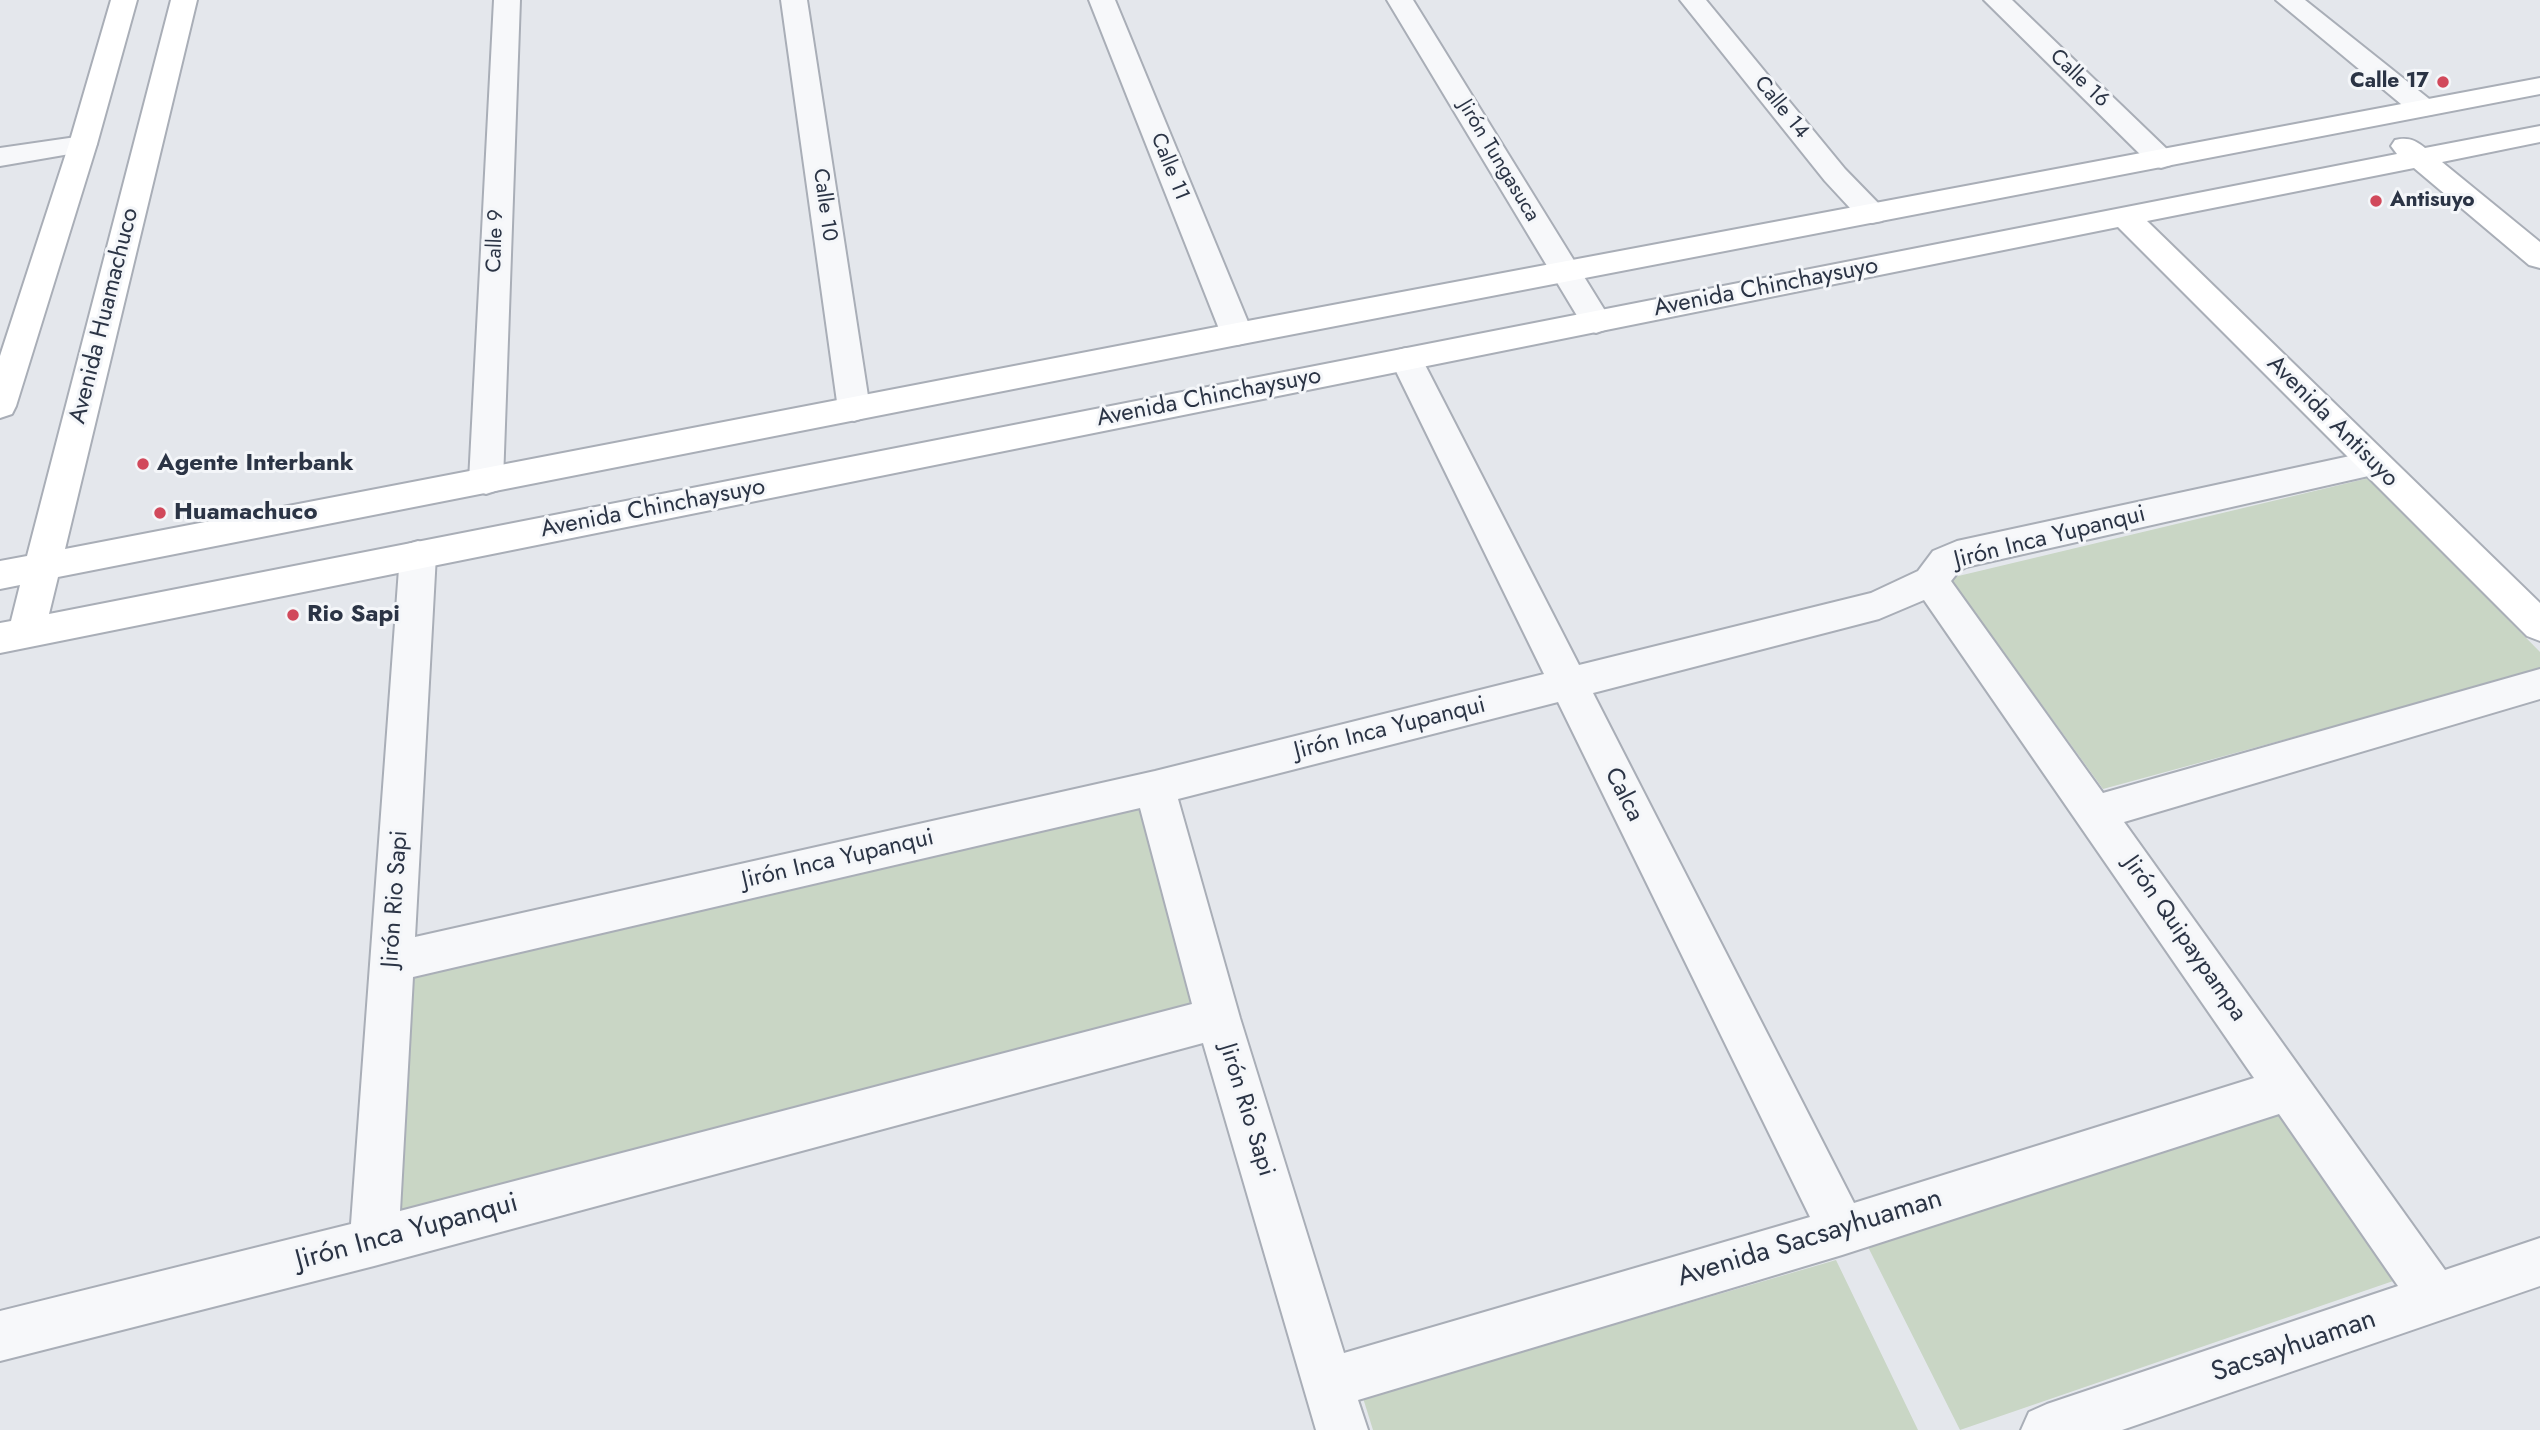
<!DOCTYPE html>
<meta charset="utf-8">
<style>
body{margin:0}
canvas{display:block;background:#e4e7ec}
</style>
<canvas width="2540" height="1430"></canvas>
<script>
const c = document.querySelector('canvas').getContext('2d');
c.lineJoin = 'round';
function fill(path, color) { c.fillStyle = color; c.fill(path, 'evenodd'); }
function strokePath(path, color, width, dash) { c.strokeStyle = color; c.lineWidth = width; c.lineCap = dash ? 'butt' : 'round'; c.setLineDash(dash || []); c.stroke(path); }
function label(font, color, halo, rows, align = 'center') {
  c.font = font + ' Jost,sans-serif'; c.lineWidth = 6; c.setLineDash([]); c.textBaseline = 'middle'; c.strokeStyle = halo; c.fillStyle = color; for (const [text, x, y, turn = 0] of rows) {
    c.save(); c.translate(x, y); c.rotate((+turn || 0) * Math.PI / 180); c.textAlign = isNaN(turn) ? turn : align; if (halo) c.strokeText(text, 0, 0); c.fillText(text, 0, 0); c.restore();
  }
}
fill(new Path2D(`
 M2369 478 2540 652V670L2103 789 1950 578Z
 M1143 803 1200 1007 398 1217 411 970Z
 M2283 1110 2399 1279 1960 1430 1868 1247Z
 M1836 1260 1918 1430H1373L1363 1398Z`), '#c9d6c5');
const street = new Path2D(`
 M494 0H520L503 481 498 490 486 494 474 490 469 481Z
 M781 0H807L870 409 866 417 854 421 842 417 838 409Z
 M1089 0H1115L1253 334 1248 342 1237 345 1226 342 1221 334Z
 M1387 0H1413L1612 322 1607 329 1596 333 1585 329Z
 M1680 0H1706L1845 169 1882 207 1887 214 1882 221 1872 223 1862 221 1825 181Z
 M1984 0H2012L2171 153 2175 159 2171 165 2161 168 2151 165Z
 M2276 0H2305L2433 102 2437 108 2433 114 2423 116 2413 114Z
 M83 136 93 138 97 144 93 150 0 166V148Z
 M1406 348 1417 351 1422 359 1579 665 1871 593 1918 571 1933 551 1957 541 2373 451 2385 454 2390 463 2385 472 2373 475 1966 567 1959 571 1951 581 2103 793 2540 669V699L2124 822 2445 1270 2540 1238V1286L2122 1430H2021L2029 1412 2047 1404 2398 1286 2279 1114 1842 1255 1358 1400 1368 1430H1316L1203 1043 374 1266 0 1361V1311L351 1224 400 555 405 545 418 541 431 545 436 555 415 937 1155 771 1544 674 1390 359 1395 351ZM1924 600 2254 1078 1854 1203 1593 693 1879 619ZM1558 702 1810 1217 1344 1353 1240 1018 1178 799ZM1140 808 1192 1004 400 1211 413 977Z`);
const secondary = new Path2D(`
 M111 0H137L97 144 16 406 12 414 0 418V356L69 144Z
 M171 0H197L65 549 1237 323 2540 78V94L1237 345 58 577 49 614 2397 154 2391 146 2395 140C2408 137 2415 140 2425 148L2540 126V142L2442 162 2540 242V268L2529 265 2414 168 2147 221 2540 603V641L2527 636 2118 227 0 653V623L11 621 20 585 0 589V561L27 556Z`);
strokePath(street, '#a9aeb7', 4);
strokePath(secondary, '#a9aeb7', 4);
fill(street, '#f7f8fa');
fill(secondary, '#fff');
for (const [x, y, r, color] of [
 [2443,82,7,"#d1495b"],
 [2376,201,7,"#d1495b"],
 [143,464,7,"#d1495b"],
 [160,513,7,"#d1495b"],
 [293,615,7,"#d1495b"]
]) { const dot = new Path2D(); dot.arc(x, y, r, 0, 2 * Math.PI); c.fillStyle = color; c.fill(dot); strokePath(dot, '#f4f6f9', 2.5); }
label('21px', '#2b3445', '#f4f6f9', [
 ["Calle 16",2079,79,44],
 ["Calle 14",1781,108,51],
 ["Jirón Tungasuca",1498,161,59],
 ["Calle 11",1169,167,68],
 ["Calle 10",824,205,82],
 ["Calle 9",496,241,-88]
]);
label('bold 21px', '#2b3445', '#f4f6f9', [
 ["Calle 17",2429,82],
 ["Antisuyo",2390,201,"left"]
], 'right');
label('24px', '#2b3445', '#f4f6f9', [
 ["Avenida Chinchaysuyo",1766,288,-11],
 ["Avenida Huamachuco",105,316,-76],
 ["Avenida Chinchaysuyo",1209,398,-11],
 ["Avenida Antisuyo",2332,422,45],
 ["Avenida Chinchaysuyo",653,509,-11],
 ["Jirón Inca Yupanqui",2050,538,-14],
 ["Jirón Inca Yupanqui",1390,729,-14],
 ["Calca",1623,795,63],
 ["Jirón Inca Yupanqui",838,860,-13],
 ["Jirón Rio Sapi",396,899,-86],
 ["Jirón Quipaypampa",2184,939,55],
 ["Jirón Rio Sapi",1246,1110,73]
]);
label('bold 24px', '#2b3445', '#f4f6f9', [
 ["Agente Interbank",157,464],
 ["Huamachuco",174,513],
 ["Rio Sapi",307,615]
], 'left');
label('28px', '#2b3445', '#f4f6f9', [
 ["Jirón Inca Yupanqui",407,1233,-15],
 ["Avenida Sacsayhuaman",1810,1239,-17],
 ["Sacsayhuaman",2294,1347,-19]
]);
</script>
